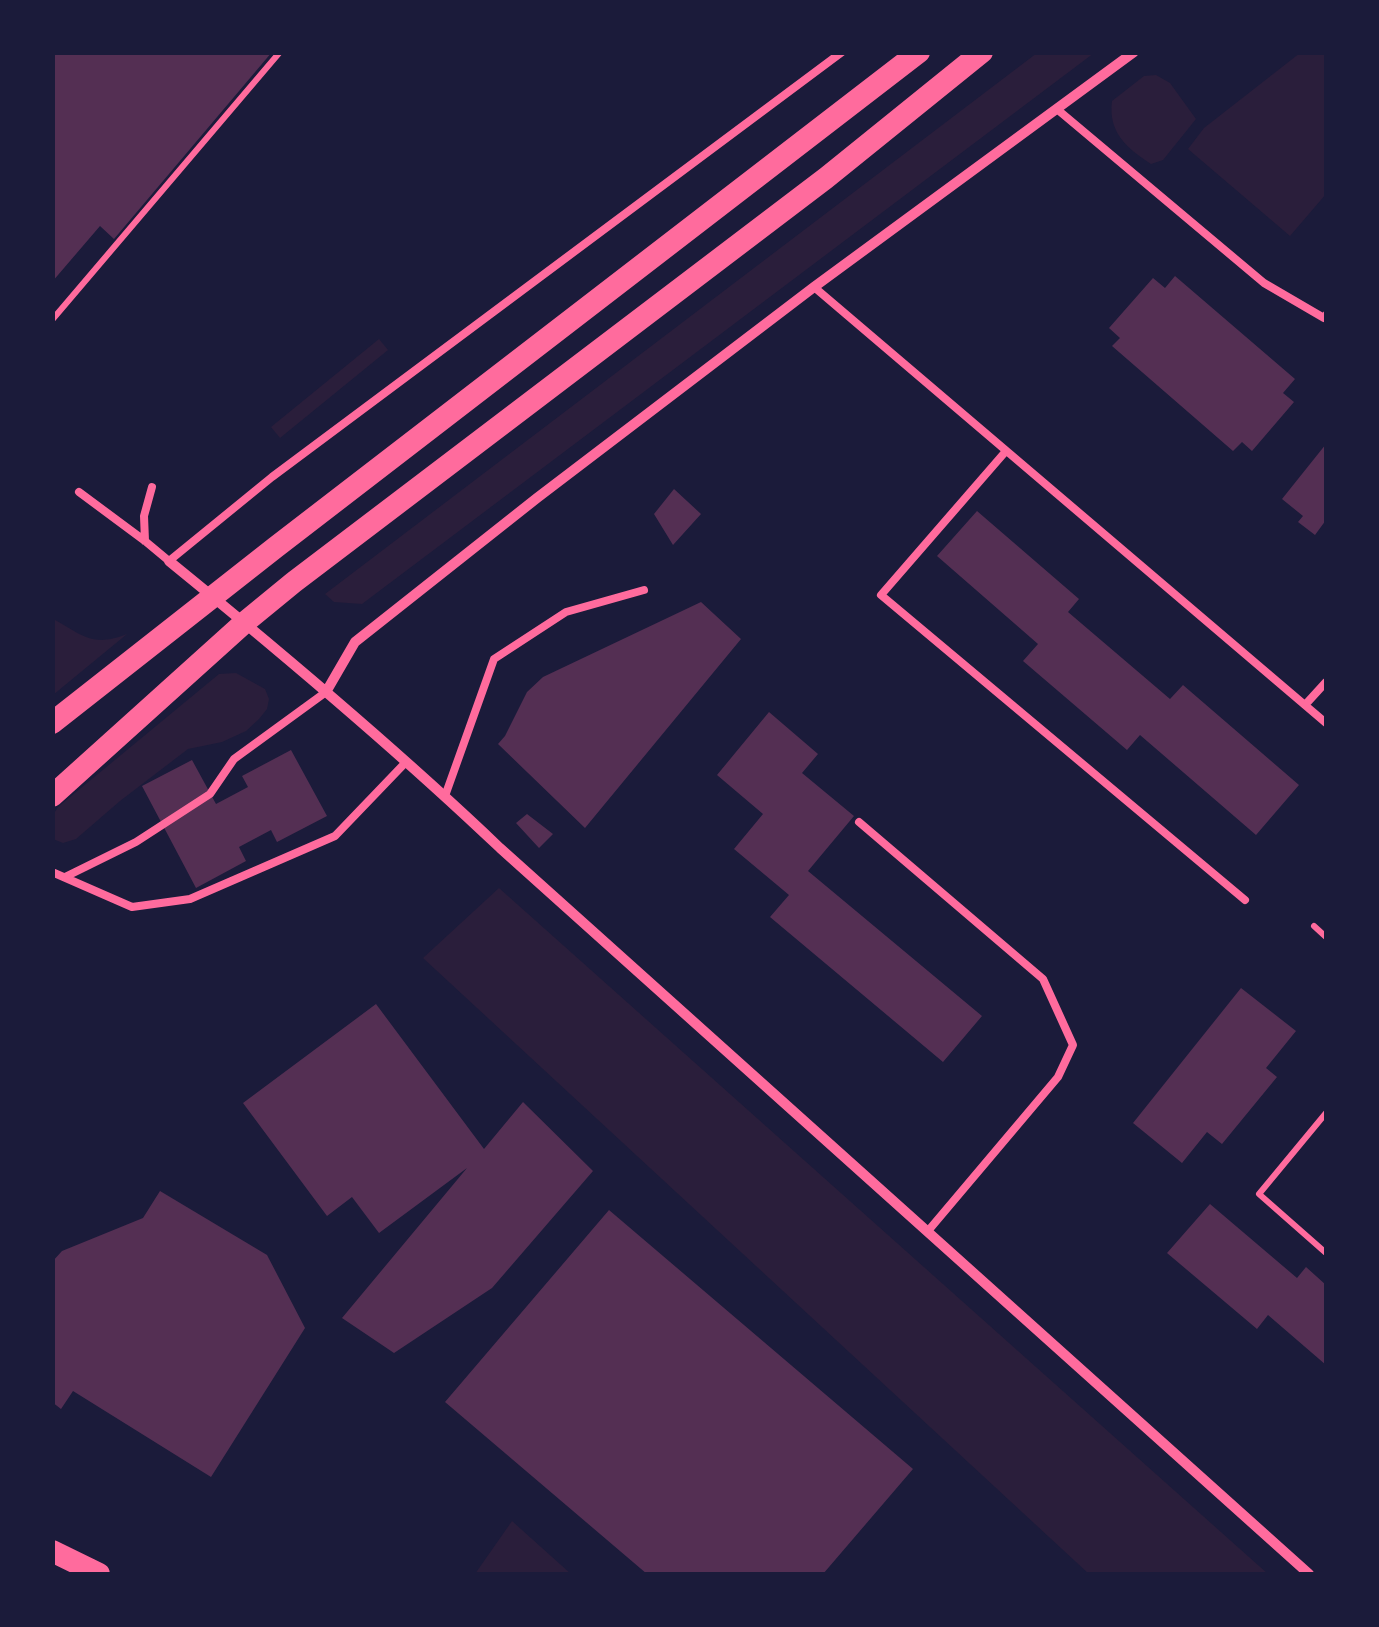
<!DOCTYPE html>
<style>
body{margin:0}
#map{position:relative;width:1379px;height:1627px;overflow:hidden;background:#1b1b3a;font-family:Roboto,sans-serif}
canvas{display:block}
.frame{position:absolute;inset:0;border:55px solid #1b1b3a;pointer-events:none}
</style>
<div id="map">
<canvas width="1379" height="1627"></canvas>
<div class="frame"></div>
</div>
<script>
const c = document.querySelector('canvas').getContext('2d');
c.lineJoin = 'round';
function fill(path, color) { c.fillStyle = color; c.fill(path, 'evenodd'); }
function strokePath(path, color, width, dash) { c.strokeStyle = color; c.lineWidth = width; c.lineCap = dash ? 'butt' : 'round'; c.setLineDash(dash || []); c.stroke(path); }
fill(new Path2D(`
 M1037 53H1094L362 604 334 602 325 594Z
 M1300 53H1326V194L1290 236 1188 149 1204 128Z
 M1156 75 1170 83 1196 119 1163 160 1151 164C1127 148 1108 133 1112 101L1144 76Z
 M379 339 388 350 280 438 271 427Z
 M53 619C83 635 92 648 127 634L53 695Z
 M236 673 265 689 269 699 267 709 259 719 246 731 222 742 188 749 120 801 76 839 63 843 53 839V815L58 807 219 674Z
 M499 888 1268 1574H1089L423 958Z
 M512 1521 571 1574H475Z`), '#2a1e3b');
fill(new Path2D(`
 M52 52H272L114 239 100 226 52 282Z
 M1175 276 1295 379 1283 393 1294 402 1252 451 1242 442 1233 451 1112 346 1120 338 1109 328 1153 278 1165 288Z
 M1326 444V520L1315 535 1298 522 1303 516 1282 499Z
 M674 489 701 514 673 545 654 514Z
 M977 511 1079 599 1068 612 1170 699 1183 685 1299 785 1256 835 1140 735 1127 750 1023 661 1038 644 937 556Z
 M701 602 741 639 585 828 498 744 505 736 527 692 543 677Z
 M769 712 818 754 802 773 854 816 808 871 982 1016 943 1062 770 917 789 895 734 849 763 814 717 775Z
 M291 750 327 816 277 842 271 830 239 847 246 861 196 888 142 786 192 760 216 804 248 787 242 776Z
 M527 814 553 834 539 848 516 823Z
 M1241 988 1296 1031 1266 1068 1277 1077 1222 1144 1207 1132 1182 1163 1133 1123Z
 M376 1004 484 1149 523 1102 593 1171 492 1288 394 1353 342 1318 467 1168 379 1233 352 1197 327 1216 243 1103Z
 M160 1191 267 1255 305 1328 211 1477 73 1391 61 1409 52 1402V1262L62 1251 143 1218Z
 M1210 1204 1297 1278 1306 1267 1326 1285V1365L1268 1315 1257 1329 1167 1253Z
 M609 1210 913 1469 823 1574H647L445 1402Z`), '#542f53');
strokePath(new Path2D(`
 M52 320 280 52
 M1314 926 1326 937
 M1326 1113 1259 1194 1326 1253`), '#ff6b9d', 6);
strokePath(new Path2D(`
 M1058 110 1264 283 1324 318 1326 315
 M814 287 1326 723
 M1006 451 881 595 1245 900
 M79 492 145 541 169 561 272 477 842 52
 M145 541 144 516 152 487
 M1305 705 1326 682
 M445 796 494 659 566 612 644 590
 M859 822 1043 979 1073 1045 1058 1077 928 1231
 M52 872 132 907 190 899 335 836 406 762
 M65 877 136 842 210 794 234 759 326 692`), '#ff6b9d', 8);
strokePath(new Path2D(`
 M169 561C282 653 394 747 500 848L1309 1574
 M326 692 355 642 537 498 814 287 1134 52`), '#ff6b9d', 10);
strokePath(new Path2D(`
 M52 723 276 547 919 52
 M52 796 244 623 294 582 826 178 982 52
 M52 1551 99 1574`), '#ff6b9d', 22);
</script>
